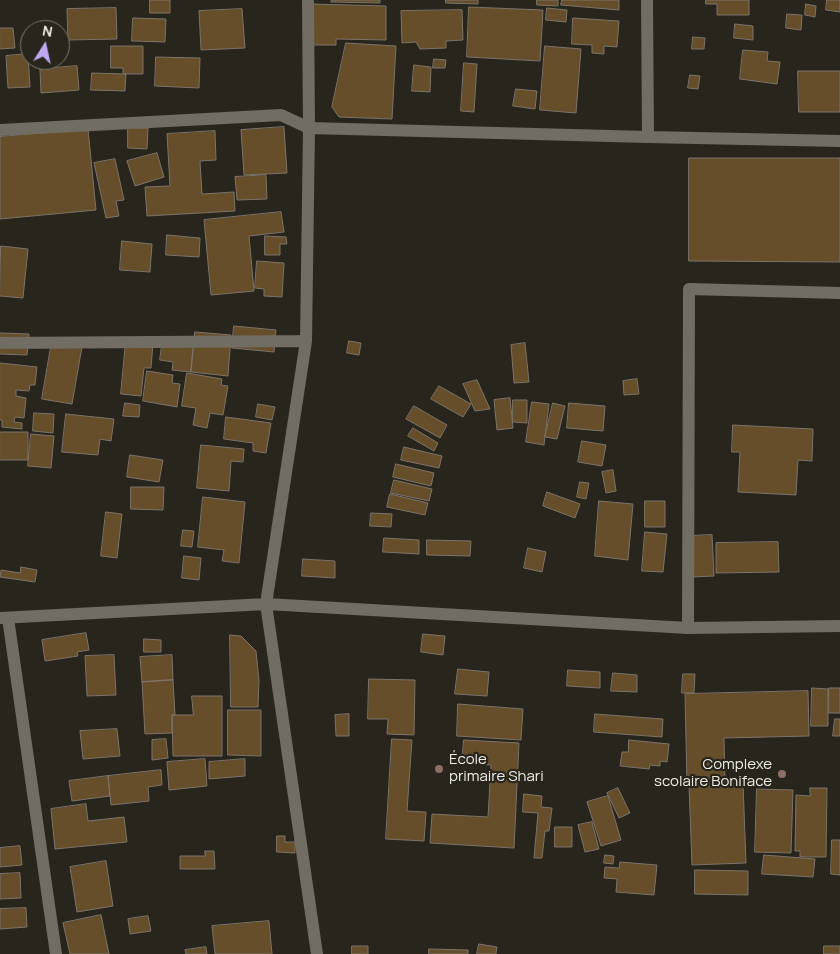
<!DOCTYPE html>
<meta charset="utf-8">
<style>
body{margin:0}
#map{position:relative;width:840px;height:954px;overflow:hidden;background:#28251c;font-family:Manrope,sans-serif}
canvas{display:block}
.north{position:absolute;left:20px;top:20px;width:50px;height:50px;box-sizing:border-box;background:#28251c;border:1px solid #77756d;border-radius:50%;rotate:10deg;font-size:14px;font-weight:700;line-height:20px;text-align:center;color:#eeece6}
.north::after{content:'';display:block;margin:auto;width:18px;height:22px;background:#bea9f4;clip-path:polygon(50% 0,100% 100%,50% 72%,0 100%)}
</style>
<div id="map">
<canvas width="840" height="954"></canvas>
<div class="north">N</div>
</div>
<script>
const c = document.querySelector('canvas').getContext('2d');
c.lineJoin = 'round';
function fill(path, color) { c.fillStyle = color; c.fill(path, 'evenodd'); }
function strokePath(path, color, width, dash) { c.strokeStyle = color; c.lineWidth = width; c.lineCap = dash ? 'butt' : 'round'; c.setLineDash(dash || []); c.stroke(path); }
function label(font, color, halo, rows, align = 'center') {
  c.font = font + ' Manrope,sans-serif'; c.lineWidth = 4.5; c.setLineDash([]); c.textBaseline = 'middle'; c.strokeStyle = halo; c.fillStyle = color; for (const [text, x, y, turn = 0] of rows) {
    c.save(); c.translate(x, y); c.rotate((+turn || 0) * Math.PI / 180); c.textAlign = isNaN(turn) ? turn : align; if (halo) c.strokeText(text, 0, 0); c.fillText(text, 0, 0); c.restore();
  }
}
const building = new Path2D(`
 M150 0H170V13H150Z
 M332 0H380V3L331 2Z
 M446 0H478V4L446 3Z
 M537 0H558V6L537 5Z
 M562 0H619V10L561 5Z
 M706 0H749V15H717V4H706Z
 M827 0H840V12L826 10Z
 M310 4 386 6V40L336 39V45H311Z
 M806 4 816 6 815 17 805 15Z
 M469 7 543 10 540 61 467 57Z
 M116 8 117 39 68 40 67 9Z
 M547 8 567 10 566 22 546 20Z
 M242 9 245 48 201 50 199 11Z
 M462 10 463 40 446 41V48L420 49 416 42 402 43 401 11Z
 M787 14 802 15 801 30 786 28Z
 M133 18 166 19 165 42 132 41Z
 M573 18 619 21 617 47 604 46V54L592 53V45L572 44Z
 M735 24 753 26V40L734 38Z
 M56 27 57 30H32V29Z
 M0 28H13L15 48 0 49Z
 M693 37 705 38 704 49H692Z
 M346 43 396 46 392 119 339 117 332 107Z
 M111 46H143V74H123V68H111Z
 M545 46 581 49 576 113 540 110Z
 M743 50 768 52 767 61 780 62 777 84 740 79Z
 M28 54 30 87 8 88 6 56Z
 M156 57 200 58 199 88 155 86Z
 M434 59 446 60 445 68H433Z
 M34 60H59V62L34 63Z
 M464 63 477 64 474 112 461 111Z
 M414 65 431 67 430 92 412 91Z
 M77 66 79 90 41 93 40 69Z
 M798 71H840V112H799Z
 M92 73 126 74 125 91 91 90Z
 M690 75 700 76 698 89 688 88Z
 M516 89 537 91 535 109 513 106Z
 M284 127 287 173 244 175 241 130Z
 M128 128H148L147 149 128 148Z
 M88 129 96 210 0 219V137Z
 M215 131 216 160 200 161 202 194 234 192 235 211 147 216 145 187 170 186 167 134Z
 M157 153 164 177 135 186 127 161Z
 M689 158H840V262L689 261Z
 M115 159 124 200 116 201 119 216 106 218 94 163Z
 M266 175 267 199 237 200 235 177Z
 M281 212 284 232 249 236 254 291 211 295 204 220Z
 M167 235 200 238 199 257 166 255Z
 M265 236 286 237 287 244H280V255H265Z
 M122 241 152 244 150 272 120 270Z
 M1 246 28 249 23 298 0 296Z
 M257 261 284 263 282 297 264 296V289L255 288Z
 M234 326 276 330 274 352 232 348Z
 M195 332 231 335 228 376 191 372Z
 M0 333 29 334 27 355 0 354Z
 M163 338 194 341 191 372 172 370 173 362 160 360Z
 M52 341 82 347 72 404 42 399Z
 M126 341 153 343 151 368H144L141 396 121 394Z
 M349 341 361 343 359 355 347 353Z
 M525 343 529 382 514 383 511 345Z
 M0 363 37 367 35 385H30L29 391 16 390V396L26 398 24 418 15 417 14 422 22 423V429L2 427V420H0Z
 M147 371 173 375 172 383 180 384 177 407 143 401Z
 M187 373 222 379 221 385 228 386 223 415 210 413 207 428 193 425 196 408 182 406Z
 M637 379 639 394 624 395 623 381Z
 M477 380 490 409 475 411 463 384Z
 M439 386 471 404 463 417 431 399Z
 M510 398 513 428 497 430 494 400Z
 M513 400H527V423L513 422Z
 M532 402 549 404 544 445 526 442Z
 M125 403 140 405 139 417 123 416Z
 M553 403 565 406 557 439 545 437Z
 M569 403 605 406 603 431 567 428Z
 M258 404 275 407 272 420 256 417Z
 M414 406 447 425 440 438 406 419Z
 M34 413 54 414 53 433 33 431Z
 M66 414 114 419 111 441 100 439 98 455 62 452Z
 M226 417 271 423 266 453 253 451V443L224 439Z
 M733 425 813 429 812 461 798 460 796 495 738 492 740 452H732Z
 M413 428 438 443 434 451 408 436Z
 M0 432H28V460H0Z
 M31 434 54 436 51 468 28 466Z
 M582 441 606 445 602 466 578 462Z
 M201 445 244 449 243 462 231 461 229 491 197 488Z
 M404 447 442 456 439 468 401 460Z
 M130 455 163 460 159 482 127 477Z
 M396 464 434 473 431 486 393 477Z
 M613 470 616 491 606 493 602 472Z
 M394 480 432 489 429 501 391 493Z
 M580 482 589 483 586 499 577 497Z
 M131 487H164L163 510 131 509Z
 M547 492 580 504 575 518 543 506Z
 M390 494 428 503 425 515 387 507Z
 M203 497 245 502 239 563 222 561 224 550 198 547Z
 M599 501 633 504 628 560 595 556Z
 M645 501H665V527H645Z
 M106 512 122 514 117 558 101 556Z
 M371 513 392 514 391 527 370 526Z
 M183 530 194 531 192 547 181 546Z
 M645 532 667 534 663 572 642 571Z
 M712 535 714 576 692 577 689 536Z
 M384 538 419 540V554L383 552Z
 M427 540 471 541 470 556 427 555Z
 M778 542 779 572 716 573V543Z
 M528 548 546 552 542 572 524 568Z
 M184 556 201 558 199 580 182 578Z
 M303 559 335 561V578L302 576Z
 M21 567 37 570 35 582 0 577 1 570 20 573Z
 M86 633 89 650 77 652 78 656 45 661 42 640Z
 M423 634 445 636 443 655 421 652Z
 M230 635 241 636 256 651 259 681 258 707H231Z
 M144 639 161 640V652H144Z
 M114 655 116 695 87 696 85 656Z
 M172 655 173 680 142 682 140 657Z
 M458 669 489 672 487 696 455 694Z
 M568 670 600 672V688L567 686Z
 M613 673 637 675V692L611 691Z
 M683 674H695L694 693H682Z
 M369 679 415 680 414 735 387 734 388 719H368Z
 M173 680 175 715H172V733L145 734 142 682Z
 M812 688 828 689V726H811Z
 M829 688H840V713H829Z
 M808 691 809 736 724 738 725 782 687 784 685 694Z
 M192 696H222V756H173L172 715H193Z
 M458 704 523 709 521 740 457 736Z
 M228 710H261V756L228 755Z
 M349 714V736H336L335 715Z
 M595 714 663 719 662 737 594 732Z
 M835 719H840V736H833Z
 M117 729 120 756 83 759 80 731Z
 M166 739 168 758 152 760V740Z
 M392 739 412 740 407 811 426 812 424 841 386 839Z
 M464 740 519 743 514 848 430 843 432 814 488 817 491 765 462 763Z
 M629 740 669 744 667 762 660 761V766L650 765 649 769 620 766 622 752H628Z
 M205 759 207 786 169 790 167 762Z
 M245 759V776L209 779V762Z
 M161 770 162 785 148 787 149 801 111 805 108 776Z
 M108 776 110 796 72 801 69 781Z
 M743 783 746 863 692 865 689 785Z
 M618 788 630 813 619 818 607 793Z
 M810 788H827L826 857H800V851H795L796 795 810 796Z
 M757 789 793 790 791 853 755 852Z
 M524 794 542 796 541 807 552 808 549 831H545L542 858H534L538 813 523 812Z
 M608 796 621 840 601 846 587 802Z
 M86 804 88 821 124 817 127 842 55 849 51 809Z
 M592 822 599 849 585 852 578 825Z
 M555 827H572V847H555Z
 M277 836H285V842H295V853L277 852Z
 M832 840H840V875L831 874Z
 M20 846 22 865 0 867V848Z
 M205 851H214L215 869H180V856H205Z
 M605 855 614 856 613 864 604 863Z
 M764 855 815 859 813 877 762 874Z
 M106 861 113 906 77 912 70 867Z
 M620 862 657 865 654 895 616 892 617 879 604 878 605 867 619 868Z
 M695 870 748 871V895L695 894Z
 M20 873 21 898 0 899V874Z
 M26 908 27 927 0 929V909Z
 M101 915 109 954H70L63 923Z
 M148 916 151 931 130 934 128 919Z
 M269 921 272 954H215L212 926Z
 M479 944 497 947 496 954H477Z
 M352 946H368V954H352Z
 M824 946H840V954H824Z
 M206 947 207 954H186L185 950Z
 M429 949 468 950V954H429Z`);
fill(building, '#674e2a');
strokePath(building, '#7b736a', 1);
strokePath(new Path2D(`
 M688 628 689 289 840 293`), '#716d62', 12);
strokePath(new Path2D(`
 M308 0 309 128 306 341 266 604 317 954
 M647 0 648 137
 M0 130 281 115 309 128 648 137 840 141
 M0 343 306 341
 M0 618 266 604 688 628 840 626
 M8 618 56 954`), '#716d62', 12);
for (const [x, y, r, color] of [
 [439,769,5,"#8d6e63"],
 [782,774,5,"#8d6e63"]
]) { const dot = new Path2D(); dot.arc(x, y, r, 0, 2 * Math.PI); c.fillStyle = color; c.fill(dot); strokePath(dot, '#28251c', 2); }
label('15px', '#eeece6', '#28251c', [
 ["École",449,760],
 ["primaire Shari",449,777],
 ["Complexe",772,765,"right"],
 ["scolaire Boniface",772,782,"right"]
], 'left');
</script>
